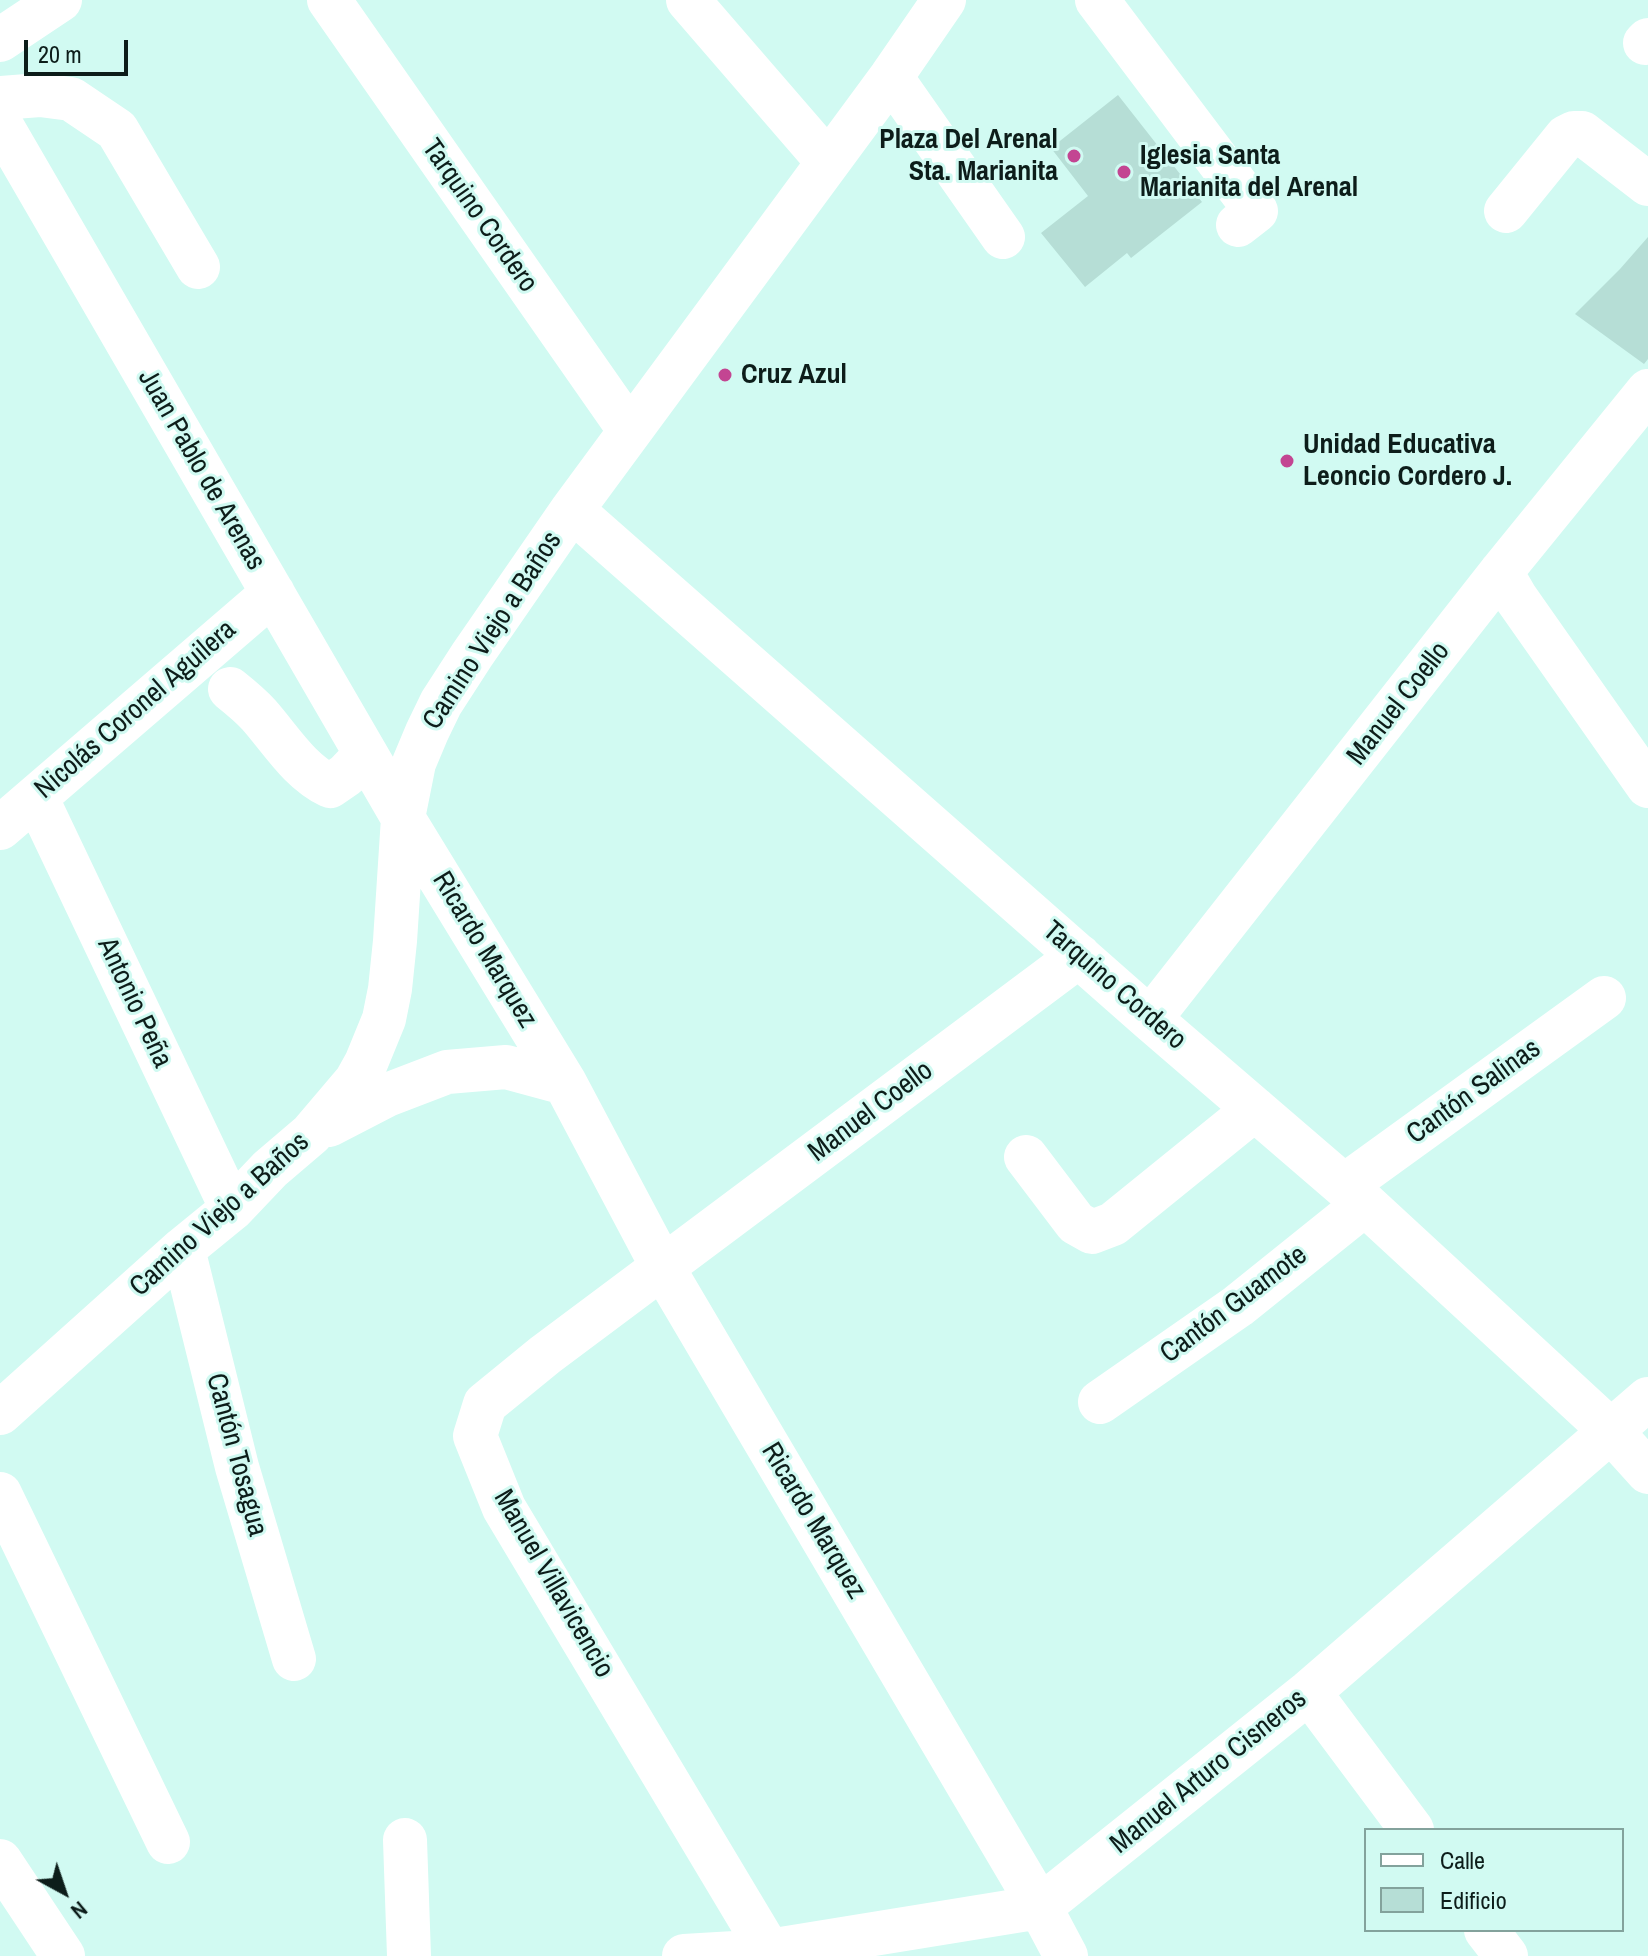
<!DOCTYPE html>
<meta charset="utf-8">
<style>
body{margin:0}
#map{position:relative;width:1648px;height:1956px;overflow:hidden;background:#d1faf2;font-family:"Archivo Narrow",sans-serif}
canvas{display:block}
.legend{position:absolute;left:1364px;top:1828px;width:260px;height:104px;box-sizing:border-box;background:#d1faf2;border:2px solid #83a29c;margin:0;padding:10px 14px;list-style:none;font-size:24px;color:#0d1d1a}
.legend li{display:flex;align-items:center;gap:16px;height:40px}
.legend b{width:40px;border:2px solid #83a29c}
.north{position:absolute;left:24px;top:1852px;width:80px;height:80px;-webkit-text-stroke:6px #d1faf2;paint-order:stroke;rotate:140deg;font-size:22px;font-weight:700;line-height:32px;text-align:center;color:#0d1d1a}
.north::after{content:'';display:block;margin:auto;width:28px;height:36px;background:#0d1d1a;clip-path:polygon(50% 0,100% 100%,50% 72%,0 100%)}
.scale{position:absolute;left:24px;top:40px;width:104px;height:36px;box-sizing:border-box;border:4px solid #0d1d1a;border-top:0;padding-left:10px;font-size:24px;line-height:28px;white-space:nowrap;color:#0d1d1a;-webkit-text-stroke:6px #d1faf2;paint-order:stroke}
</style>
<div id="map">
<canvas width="1648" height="1956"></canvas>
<ul class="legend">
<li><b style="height:10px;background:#fff"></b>Calle</li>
<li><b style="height:22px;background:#b6ded6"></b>Edificio</li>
</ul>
<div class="north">N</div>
<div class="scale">20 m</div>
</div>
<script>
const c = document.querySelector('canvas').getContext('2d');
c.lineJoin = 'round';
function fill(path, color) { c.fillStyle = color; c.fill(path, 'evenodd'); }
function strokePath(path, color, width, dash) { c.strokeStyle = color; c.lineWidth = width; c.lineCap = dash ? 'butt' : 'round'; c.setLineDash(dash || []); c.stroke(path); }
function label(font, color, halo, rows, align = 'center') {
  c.font = font + ' "Archivo Narrow",sans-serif'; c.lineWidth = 6; c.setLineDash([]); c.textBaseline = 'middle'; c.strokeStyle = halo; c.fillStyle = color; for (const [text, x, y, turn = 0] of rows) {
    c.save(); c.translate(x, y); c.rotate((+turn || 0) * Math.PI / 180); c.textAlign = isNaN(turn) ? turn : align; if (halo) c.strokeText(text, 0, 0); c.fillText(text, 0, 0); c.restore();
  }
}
fill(new Path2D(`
 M1118 95 1202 202 1131 258 1127 253 1085 287 1041 233 1088 196 1051 148Z
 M1648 237V359L1644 364 1575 314 1620 269Z`), '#b6ded6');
strokePath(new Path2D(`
 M329 0 630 431
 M688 0 828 162
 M1097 0 1256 211 1238 225
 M0 40 60 0
 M1645 43 1648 40
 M891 77 1003 237
 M0 98 40 95 71 99 117 130 198 267
 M0 123 403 818 565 1083 663 1268 1040 1907 1066 1956
 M1506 211 1566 137 1574 133H1582L1648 184
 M572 510 1150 1019 1365 1204 1611 1431 1648 1472
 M1501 572 1516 598 1648 786
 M230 689C240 697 250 705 259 715 281 740 299 771 330 786L346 775 366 754
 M36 797 232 1209
 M0 828 273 593
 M1150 1019 1501 572 1648 391
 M329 1125 387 1095 447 1072 506 1067 565 1083
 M1026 1157 1076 1223 1092 1232 1113 1224 1255 1109
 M1344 1186 1604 998
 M183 1249 237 1467 294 1659
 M1100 1402 1238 1306 1365 1204
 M0 1413 183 1249 232 1209 270 1169 311 1134 356 1081 366 1063 384 1019 390 989 395 941 403 818 414 763 427 732 441 703 472 655 572 510 891 77 944 0
 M0 1494 168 1842
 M1309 1692 1412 1830
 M405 1840 409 1956
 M0 1861 63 1956
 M1486 1930 1506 1956
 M769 1951 504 1508 475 1436 485 1404 545 1355 1079 956
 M684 1956 769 1951 1040 1907 1309 1692 1648 1399`), '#fff', 44);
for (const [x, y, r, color] of [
 [1074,156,8,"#c34592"],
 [1124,172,8,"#c34592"],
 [725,375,8,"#c34592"],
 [1287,461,8,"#c34592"]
]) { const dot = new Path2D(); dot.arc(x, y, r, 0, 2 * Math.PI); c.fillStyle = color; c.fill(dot); strokePath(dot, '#d1faf2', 3); }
label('bold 28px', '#0d1d1a', '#d1faf2', [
 ["Plaza Del Arenal",1058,140,"right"],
 ["Sta. Marianita",1058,172,"right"],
 ["Iglesia Santa",1140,156],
 ["Marianita del Arenal",1140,188],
 ["Cruz Azul",741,375],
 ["Unidad Educativa",1303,445],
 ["Leoncio Cordero J.",1303,477]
], 'left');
label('28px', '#0d1d1a', '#d1faf2', [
 ["Tarquino Cordero",479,216,55],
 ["Juan Pablo de Arenas",201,470,60],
 ["Camino Viejo a Baños",493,631,-57],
 ["Manuel Coello",1399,704,-52],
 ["Nicolás Coronel Aguilera",136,710,-41],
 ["Ricardo Marquez",484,950,59],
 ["Tarquino Cordero",1114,986,41],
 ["Antonio Peña",134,1003,65],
 ["Cantón Salinas",1474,1092,-36],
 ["Manuel Coello",871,1112,-37],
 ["Camino Viejo a Baños",220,1215,-42],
 ["Cantón Guamote",1234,1305,-37],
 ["Cantón Tosagua",236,1455,75],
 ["Ricardo Marquez",813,1521,59],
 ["Manuel Villavicencio",553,1584,60],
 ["Manuel Arturo Cisneros",1209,1772,-39]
]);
</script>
